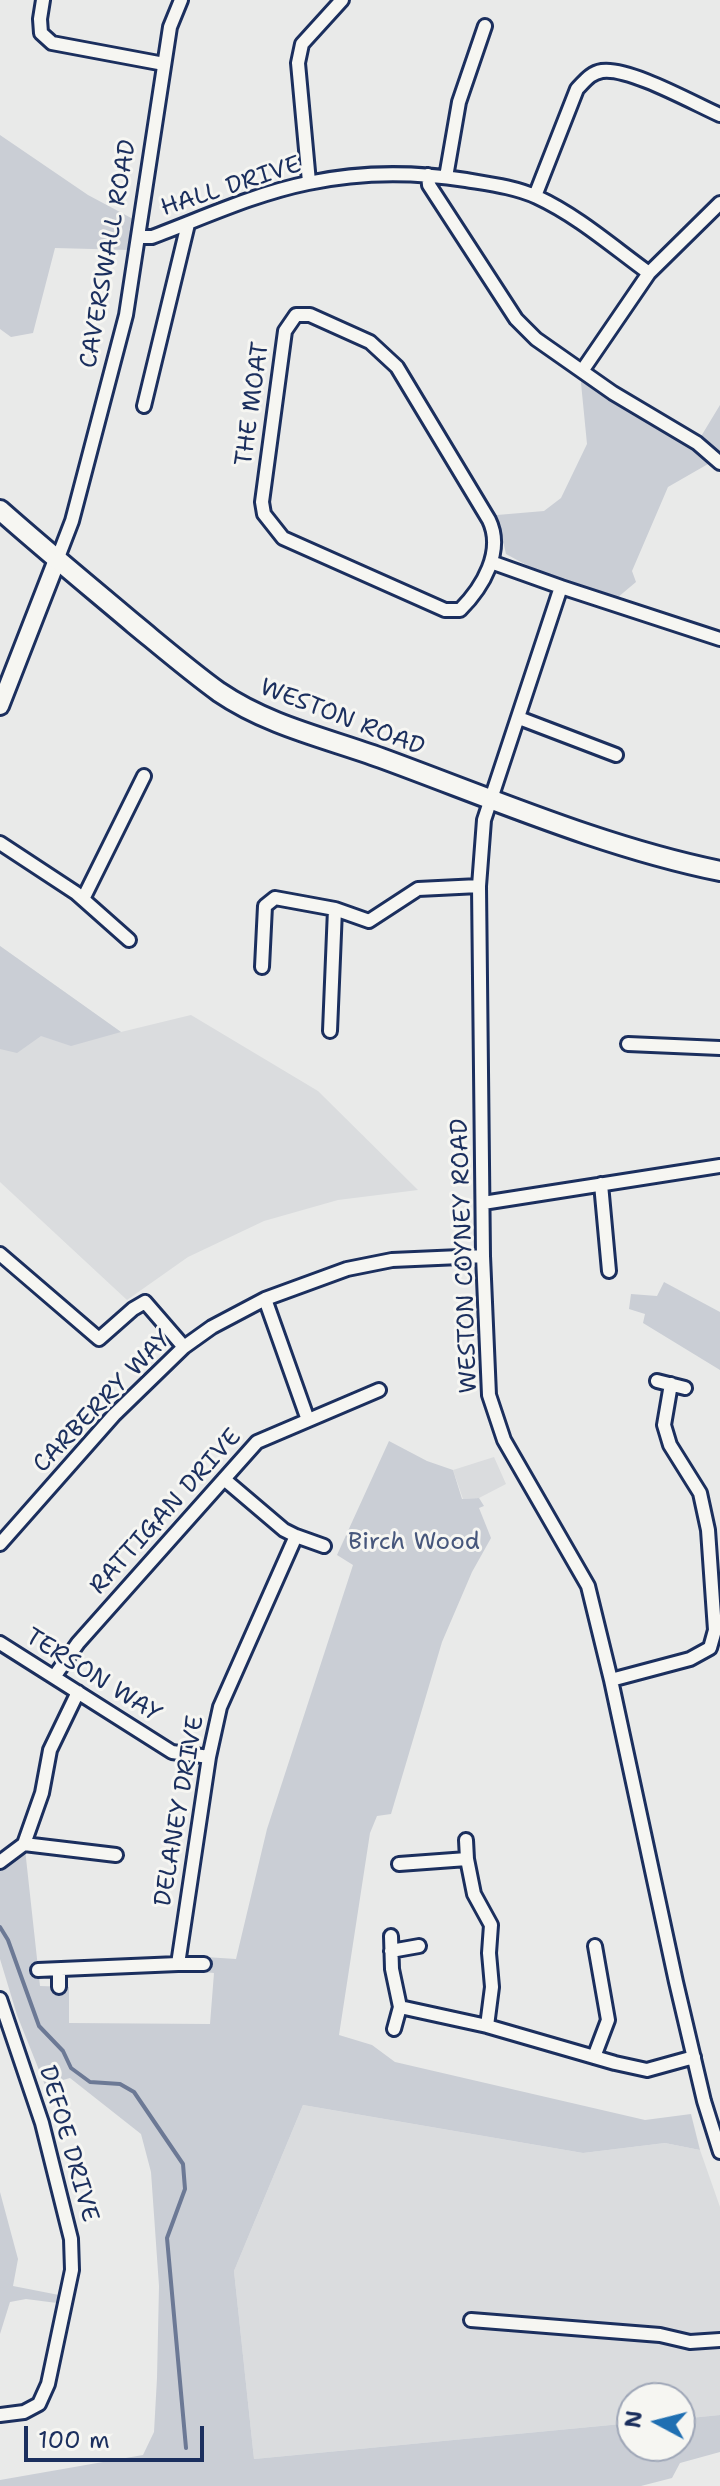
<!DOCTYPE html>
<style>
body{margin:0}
#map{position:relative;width:720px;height:2486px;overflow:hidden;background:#e9eae9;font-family:"Shantell Sans",sans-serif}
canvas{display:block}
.north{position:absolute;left:616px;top:2382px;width:80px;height:80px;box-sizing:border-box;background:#f6f6f2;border:2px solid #9ea6b7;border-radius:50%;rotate:277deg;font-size:22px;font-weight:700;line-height:32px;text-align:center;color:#1b2f5e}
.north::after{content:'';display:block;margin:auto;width:28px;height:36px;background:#1f6fb2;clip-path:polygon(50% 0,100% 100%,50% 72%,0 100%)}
.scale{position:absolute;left:24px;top:2426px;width:180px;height:36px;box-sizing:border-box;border:4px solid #1b2f5e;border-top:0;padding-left:10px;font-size:24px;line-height:28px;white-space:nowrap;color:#1b2f5e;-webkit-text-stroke:6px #f6f6f2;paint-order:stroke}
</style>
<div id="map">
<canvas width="720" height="2486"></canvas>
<div class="north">N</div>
<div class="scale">100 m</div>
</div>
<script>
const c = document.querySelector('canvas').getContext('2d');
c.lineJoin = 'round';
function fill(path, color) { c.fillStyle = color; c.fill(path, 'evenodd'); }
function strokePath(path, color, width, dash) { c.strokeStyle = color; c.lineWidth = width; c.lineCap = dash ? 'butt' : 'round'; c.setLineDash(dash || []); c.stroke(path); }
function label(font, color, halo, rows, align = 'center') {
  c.font = font + ' "Shantell Sans",sans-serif'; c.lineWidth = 6; c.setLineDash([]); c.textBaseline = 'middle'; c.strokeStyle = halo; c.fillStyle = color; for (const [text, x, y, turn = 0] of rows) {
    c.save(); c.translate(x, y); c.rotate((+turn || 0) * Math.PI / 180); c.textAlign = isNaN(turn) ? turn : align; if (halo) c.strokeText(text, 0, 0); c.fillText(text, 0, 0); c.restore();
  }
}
fill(new Path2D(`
 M0 946 121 1032 191 1015 318 1091 418 1190 338 1200 264 1221 188 1257 127 1300 0 1182Z
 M494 1457 506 1484 479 1498 463 1499 453 1470Z
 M303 2105 583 2153 665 2143 700 2150 720 2207V2415L680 2419V2398H632V2423L254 2459 234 2271Z`), '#dadcde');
fill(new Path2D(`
 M0 135 88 195 133 219 130 250 55 248 33 333 11 337 0 329Z
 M583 378 691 448 708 464 668 487 632 571 636 582 617 598 554 580 506 554 497 515 544 511 561 498 587 444 581 383Z
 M720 405V463L697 443Z
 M0 946 121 1032 71 1046 41 1036 17 1053 0 1049Z
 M664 1282 720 1312V1370L643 1323 645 1314 629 1309 631 1294 657 1296Z
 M389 1441 427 1461 453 1470 462 1499 479 1498 484 1506 479 1508 491 1538 472 1572 442 1642 391 1814 377 1816 370 1833 339 2035 372 2045 395 2062 645 2120 691 2114 700 2150 665 2143 583 2153 303 2105 234 2271 254 2459 632 2423V2446H680V2419L720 2415V2452L680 2463 672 2478 641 2486H0V2480L143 2455 154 2432 157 2378 159 2286 151 2172 141 2134 70 2078 45 2085 17 2015 0 1959V1870L25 1849 40 1986 69 1987V2023L210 2024 214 1973 204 1972 205 1957 236 1959 267 1829 353 1565 337 1555Z
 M0 2192 18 2259 13 2286 59 2295 57 2303 26 2299 10 2302 0 2334Z`), '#caced5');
strokePath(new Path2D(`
 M0 1927 8 1940 39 2026 63 2051 71 2068 90 2082 120 2084 134 2092 183 2164 185 2189 167 2238 186 2448`), '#6c7995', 4);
const minor = new Path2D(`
 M43 0 40 19 41 33 52 43 164 64
 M428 175 429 185 516 319 536 339 613 393 697 443 720 463
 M446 177 459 102 485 26
 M309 182 298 63 302 44 342 0
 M535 196 577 89C585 81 590 73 602 71 629 67 693 103 720 115
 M138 237H152C203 218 254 194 308 183 359 172 415 172 466 180 490 184 515 187 537 197 578 216 613 247 649 273
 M296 315H310L370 342 397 367 489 520C504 551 483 587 460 610H445L283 538 264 514 262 502 285 331Z
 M582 371 649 273 720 203
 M144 406 188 224
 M57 560 72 521 126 315 170 27 181 0
 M491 562 561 587 484 820 479 886 483 1256 489 1395 504 1440 588 1586 611 1680 676 1982 704 2101 720 2152
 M561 587 720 639
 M519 718 616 755
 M0 843 76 893 129 940
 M83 899 144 776
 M262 967 265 906 275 898 335 909 369 921 418 889 479 886
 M330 1031 335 909
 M628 1044 720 1048
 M601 1184 609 1271
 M483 1203 720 1166
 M0 1254 99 1339 133 1309 145 1302 184 1347
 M265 1299 308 1420
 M657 1381 685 1388
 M296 1536 324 1546
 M0 1544 114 1415 184 1347 212 1327 265 1299 347 1269 392 1260 483 1256
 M0 1643 172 1752 209 1757
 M54 1677 78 1643 257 1442 379 1390
 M611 1680 690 1659 710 1648 715 1630 708 1530 700 1493 670 1445 664 1425 671 1384
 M466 1840 467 1859
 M24 1844 116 1855
 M0 1862 24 1844 42 1793 50 1750 78 1692
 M399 1864 467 1859 474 1894 491 1925 489 1953 492 1987 487 2026
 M391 1936 392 1969 400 2007 487 2026 615 2063 647 2070 694 2057
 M391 1951 419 1946
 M178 1964H204
 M38 1970 178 1964 209 1757 220 1707 296 1536 284 1530 224 1479
 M59 1987V1970
 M0 1999 42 2123 71 2239 72 2270 48 2384 39 2404 24 2412 0 2415
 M394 2029 400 2007
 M594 2057 608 2020 595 1946
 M471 2320 660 2335 690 2342 720 2340`);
const major = new Path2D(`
 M0 706 57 560`);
const highway = new Path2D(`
 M0 510C44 549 89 586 134 624 162 647 190 671 219 692 269 726 326 738 381 758 493 799 603 847 720 871`);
strokePath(minor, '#1b2f5e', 18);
strokePath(major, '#1b2f5e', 22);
strokePath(highway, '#1b2f5e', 24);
strokePath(minor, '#f6f6f2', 12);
strokePath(major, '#f6f6f2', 16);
strokePath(highway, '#f6f6f2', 18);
label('24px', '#1b2f5e', '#f6f6f2', [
 ["HALL DRIVE",231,187,-18],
 ["CAVERSWALL ROAD",109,254,-80],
 ["THE MOAT",253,404,-82],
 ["WESTON ROAD",342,718,21],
 ["WESTON COYNEY ROAD",465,1256,-92],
 ["CARBERRY WAY",103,1402,-46],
 ["RATTIGAN DRIVE",166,1512,-48],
 ["TERSON WAY",93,1676,32],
 ["DELANEY DRIVE",180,1811,-80],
 ["DEFOE DRIVE",68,2144,74]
]);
label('24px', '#47577c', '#f6f6f2', [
 ["Birch Wood",414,1543]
]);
</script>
